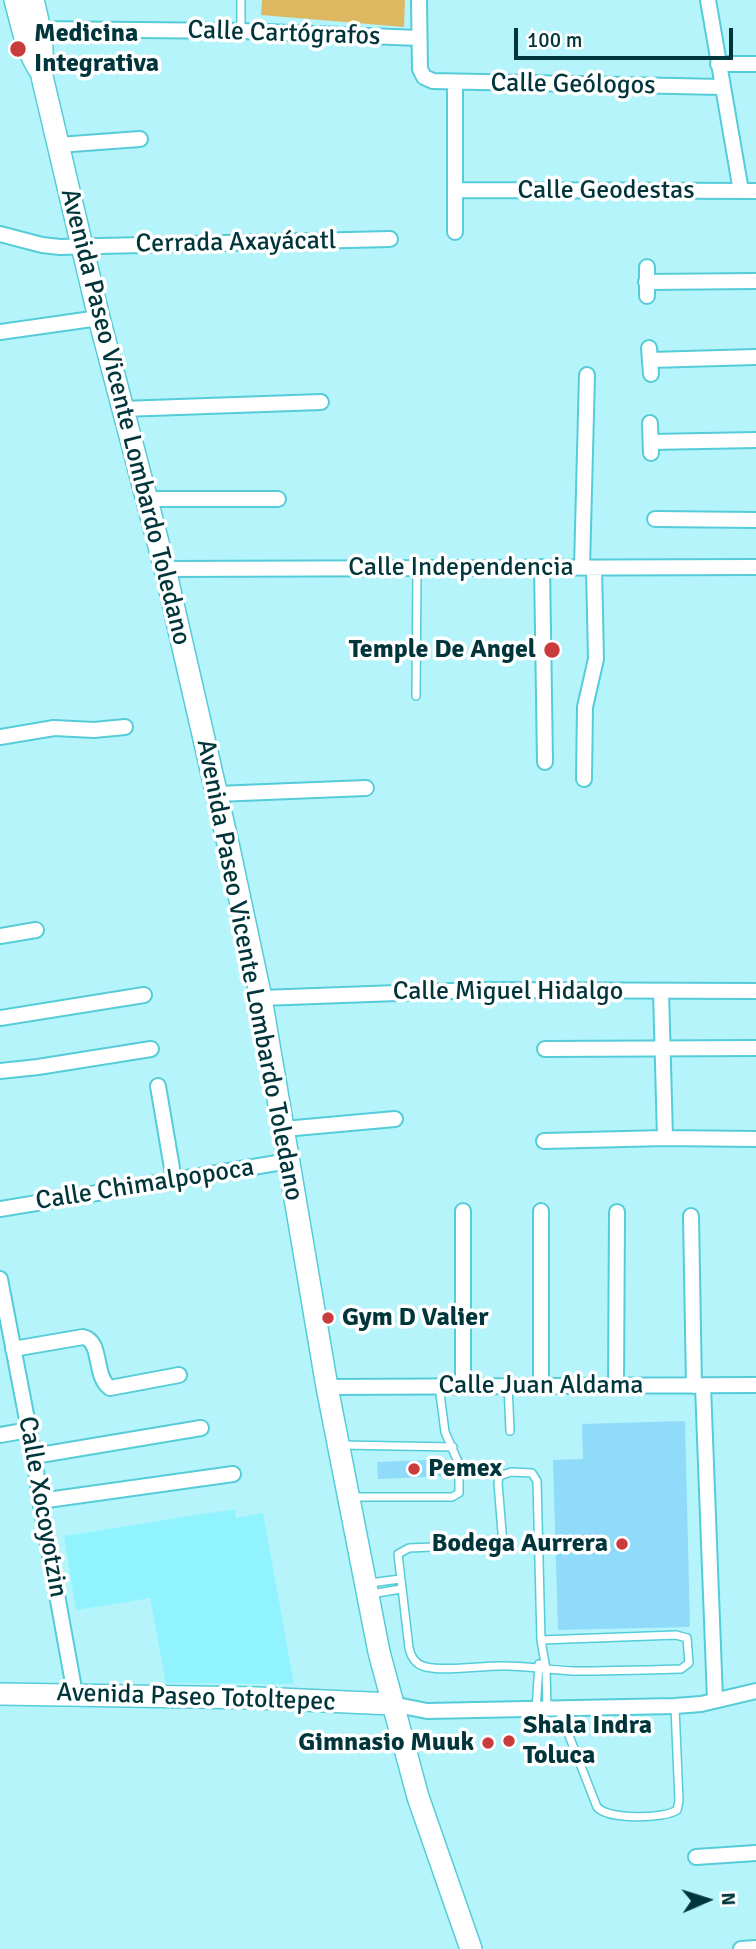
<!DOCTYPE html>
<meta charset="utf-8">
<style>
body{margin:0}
#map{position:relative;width:756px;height:1949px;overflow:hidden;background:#b5f4fb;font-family:Signika,sans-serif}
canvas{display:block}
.north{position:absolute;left:672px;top:1865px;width:70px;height:70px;-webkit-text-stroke:5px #fff;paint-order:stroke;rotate:87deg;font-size:19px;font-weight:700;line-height:28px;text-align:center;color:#00363b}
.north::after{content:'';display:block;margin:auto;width:24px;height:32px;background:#00363b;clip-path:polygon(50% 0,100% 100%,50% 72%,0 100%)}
.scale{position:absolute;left:514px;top:28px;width:219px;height:32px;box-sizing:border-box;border:4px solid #00363b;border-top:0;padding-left:9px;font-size:21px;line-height:24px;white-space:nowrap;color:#00363b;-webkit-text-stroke:5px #fff;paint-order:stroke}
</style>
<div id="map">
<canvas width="756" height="1949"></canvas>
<div class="north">N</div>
<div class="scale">100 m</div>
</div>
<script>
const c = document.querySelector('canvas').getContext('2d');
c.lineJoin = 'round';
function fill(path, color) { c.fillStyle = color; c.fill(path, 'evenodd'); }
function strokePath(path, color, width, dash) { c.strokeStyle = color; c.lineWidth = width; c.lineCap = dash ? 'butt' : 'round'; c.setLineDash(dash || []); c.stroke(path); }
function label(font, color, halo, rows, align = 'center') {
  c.font = font + ' Signika,sans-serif'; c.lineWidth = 7; c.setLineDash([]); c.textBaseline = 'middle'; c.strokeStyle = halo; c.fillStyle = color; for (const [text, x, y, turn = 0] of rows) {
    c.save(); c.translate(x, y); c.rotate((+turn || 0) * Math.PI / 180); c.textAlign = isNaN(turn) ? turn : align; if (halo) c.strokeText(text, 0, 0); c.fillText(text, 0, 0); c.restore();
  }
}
fill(new Path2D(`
 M235 1509 236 1518 263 1513 294 1684 166 1683 150 1598 76 1610 64 1536Z`), '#91f3fe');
fill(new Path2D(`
 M262 0H405L404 27 261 15Z`), '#deb761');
fill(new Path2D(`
 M685 1421 690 1627 558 1630 553 1460 583 1459 582 1424Z
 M450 1459 452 1476 378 1479 377 1462Z`), '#90dbf9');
const lane = new Path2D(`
 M241 31V0
 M416 696 417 569
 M508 1385 510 1431
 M342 1445 453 1447
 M353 1497H452L459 1493V1464L445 1432 439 1386
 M370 1583 400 1579
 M371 1594 401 1589
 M541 1640 676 1635 687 1638 689 1663 681 1669C645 1670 608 1671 572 1671 550 1670 529 1666 507 1666 483 1665 450 1672 426 1667 416 1665 411 1657 409 1648L398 1554 409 1548 503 1544 498 1483 499 1476 511 1472 532 1473 537 1481 541 1640 546 1669 547 1709
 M536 1710 539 1664
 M559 1710 597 1807C608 1820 664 1819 677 1810L679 1801 675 1707`);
const street = new Path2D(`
 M419 0 420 69 424 77 433 81 722 87
 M708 0 741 191
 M32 29 241 31 419 38
 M718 64H756
 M455 83V232
 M58 145 140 139
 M456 190 756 191
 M0 234 42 245 60 247 390 239
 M647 267V296
 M646 282 756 281
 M0 332 99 318
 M649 348 651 374
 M650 360 756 357
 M122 409 321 402
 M650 423 651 453
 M651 442 756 440
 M147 499H278
 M655 519 756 520
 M542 567 545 762
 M582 567 587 375
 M165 569 756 567
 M0 737 54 728 94 730 125 727
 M584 779 585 707 596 659 594 568
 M216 794 366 788
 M0 936 36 930
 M661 991 665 1138
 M261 998 479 990 756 991
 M0 1018 144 995
 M545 1049 756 1048
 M0 1071 38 1067 151 1049
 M158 1086 174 1180
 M284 1129 395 1119
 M544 1141 665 1138 756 1139
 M0 1209 289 1161
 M691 1216 694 1386
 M0 1279 34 1456 40 1501 75 1694
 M13 1349 83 1337C103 1341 93 1376 110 1388L179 1375
 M463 1385V1211
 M541 1385V1211
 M616 1386 617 1212
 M703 1386 715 1699
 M327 1387 756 1385
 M0 1435 29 1430
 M34 1456 201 1428
 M40 1501 233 1474
 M392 1704 427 1711 675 1706 701 1704 756 1691
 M696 1857 756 1853
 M741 1949 756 1948`);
const secondary = new Path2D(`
 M15 0C22 25 26 51 41 72
 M33 0C39 24 45 48 41 72L99 318 165 569 229 848 261 998 327 1387 379 1652 418 1797 471 1949
 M0 1694 257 1698 392 1704`);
strokePath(lane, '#55ccd8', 10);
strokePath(street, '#55ccd8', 18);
strokePath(secondary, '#55ccd8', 24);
strokePath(lane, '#fff', 7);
strokePath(street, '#fff', 14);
strokePath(secondary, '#fff', 21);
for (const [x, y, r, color] of [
 [18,49,9,"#ca3b3c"],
 [552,650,9,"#ca3b3c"],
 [328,1318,7,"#ca3b3c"],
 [414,1469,7,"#ca3b3c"],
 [622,1544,7,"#ca3b3c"],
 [509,1741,7,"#ca3b3c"],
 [488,1743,7,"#ca3b3c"]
]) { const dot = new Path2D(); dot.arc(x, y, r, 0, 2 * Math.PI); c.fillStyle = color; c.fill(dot); strokePath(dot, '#fff', 2.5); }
label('bold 26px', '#00363b', '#fff', [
 ["Medicina",34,34],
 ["Integrativa",34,64],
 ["Temple De Angel",536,650,"right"],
 ["Gym D Valier",342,1318],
 ["Pemex",428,1469],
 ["Bodega Aurrera",608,1544,"right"],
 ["Shala Indra",523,1726],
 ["Toluca",523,1756],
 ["Gimnasio Muuk",474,1743,"right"]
], 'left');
label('26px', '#00363b', '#fff', [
 ["Calle Cartógrafos",284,34,2],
 ["Calle Geólogos",573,85,1],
 ["Calle Geodestas",606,191],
 ["Cerrada Axayácatl",236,243,-1],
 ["Avenida Paseo Vicente Lombardo Toledano",125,417,76],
 ["Calle Independencia",461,568],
 ["Avenida Paseo Vicente Lombardo Toledano",249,970,79],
 ["Calle Miguel Hidalgo",508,992],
 ["Calle Chimalpopoca",145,1185,-9],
 ["Calle Juan Aldama",541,1386],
 ["Calle Xocoyotzin",42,1507,80],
 ["Avenida Paseo Totoltepec",196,1698,2]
]);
</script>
